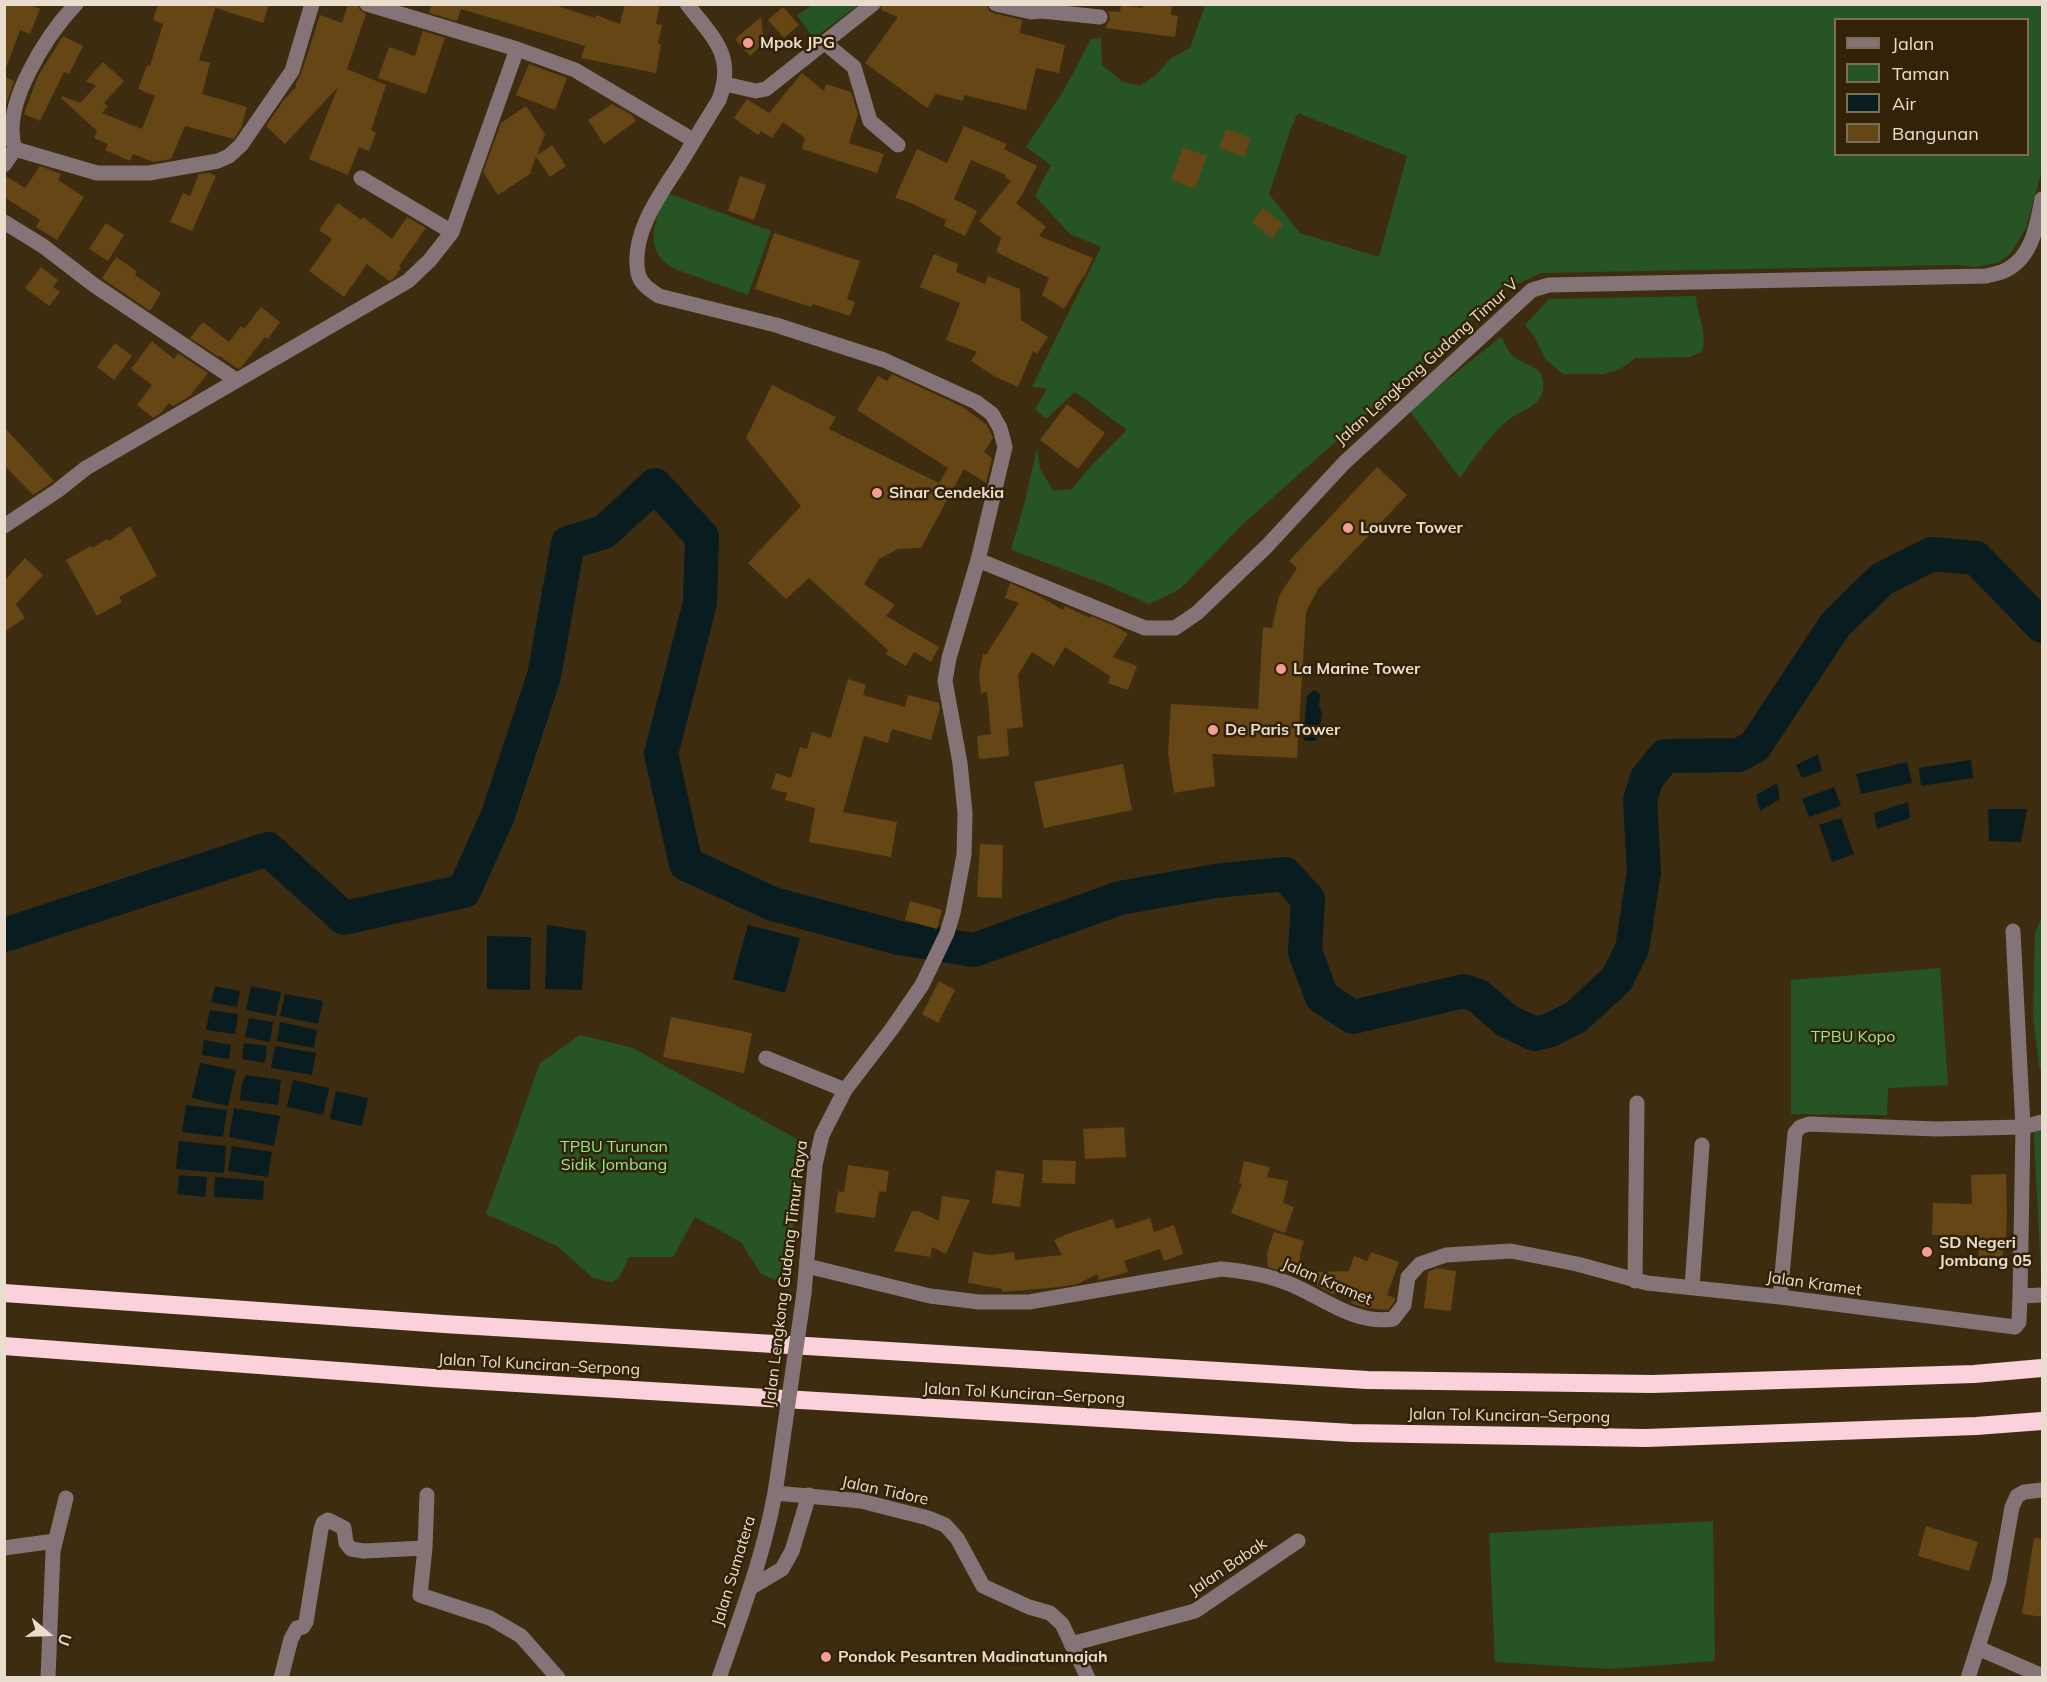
<!DOCTYPE html>
<meta charset="utf-8">
<style>
body{margin:0}
#map{position:relative;width:2047px;height:1682px;overflow:hidden;background:#3e2c11;font-family:Mulish,sans-serif}
canvas{display:block}
.frame{position:absolute;inset:0;border:6px solid #e9dece;pointer-events:none}
.legend{position:absolute;left:1834px;top:18px;width:195px;height:138px;box-sizing:border-box;background:#332207;border:2px solid #7c6d57;margin:0;padding:8px 10px;list-style:none;font-size:18px;color:#e9dece}
.legend li{display:flex;align-items:center;gap:12px;height:30px}
.legend b{width:30px;border:2px solid #7c6d57}
.north{position:absolute;left:18px;top:1604px;width:60px;height:60px;-webkit-text-stroke:4px #332207;paint-order:stroke;rotate:109deg;font-size:16px;font-weight:700;line-height:24px;text-align:center;color:#e9dece}
.north::after{content:'';display:block;margin:auto;width:21px;height:27px;background:#e9dece;clip-path:polygon(50% 0,100% 100%,50% 72%,0 100%)}
</style>
<div id="map">
<canvas width="2047" height="1682"></canvas>
<div class="frame"></div>
<ul class="legend">
<li><b style="height:8px;background:#857477"></b>Jalan</li>
<li><b style="height:16px;background:#265425"></b>Taman</li>
<li><b style="height:16px;background:#091c1f"></b>Air</li>
<li><b style="height:16px;background:#654614"></b>Bangunan</li>
</ul>
<div class="north">U</div>
</div>
<script>
const c = document.querySelector('canvas').getContext('2d');
c.lineJoin = 'round';
function fill(path, color) { c.fillStyle = color; c.fill(path, 'evenodd'); }
function strokePath(path, color, width, dash) { c.strokeStyle = color; c.lineWidth = width; c.lineCap = dash ? 'butt' : 'round'; c.setLineDash(dash || []); c.stroke(path); }
function label(font, color, halo, rows, align = 'center') {
  c.font = font + ' Mulish,sans-serif'; c.lineWidth = 5; c.setLineDash([]); c.textBaseline = 'middle'; c.strokeStyle = halo; c.fillStyle = color; for (const [text, x, y, turn = 0] of rows) {
    c.save(); c.translate(x, y); c.rotate((+turn || 0) * Math.PI / 180); c.textAlign = isNaN(turn) ? turn : align; if (halo) c.strokeText(text, 0, 0); c.fillText(text, 0, 0); c.restore();
  }
}
fill(new Path2D(`
 M856 5 857 6 814 38 797 16 812 5Z
 M1205 5H2042V170L2026 228 2011 253 1997 263 1976 267 1957 265 1541 273 1498 293 1453 337 1243 524 1180 589 1149 604 1104 584 1011 550 1025 501 1037 448 1040 468 1053 491 1072 489 1091 466 1127 430 1075 392 1046 419 1035 409 1047 389 1032 387 1101 247 1070 234 1035 196 1051 165 1026 147 1064 90 1091 39 1101 38 1102 65 1123 82 1140 86 1156 75 1171 58 1190 48ZM1836 20H2028V154H1836ZM1298 113 1407 156 1379 257 1300 233 1269 194 1291 128Z
 M667 193 771 231 748 295 678 270C641 254 654 222 667 193Z
 M1696 296C1697 315 1708 332 1702 351L1690 357 1636 358 1620 369 1604 374H1563L1545 359 1534 336 1525 325 1549 299Z
 M1501 337C1505 343 1508 352 1514 357 1522 364 1534 364 1541 374 1544 380 1544 391 1541 396 1534 408 1521 411 1511 418 1490 434 1475 457 1460 478L1409 410Z
 M2042 917V1074L2039 1066 2033 1017 2035 933Z
 M1940 968 1948 1085 1888 1088 1887 1115 1791 1114V980Z
 M580 1035 633 1048 804 1143 785 1284 761 1274 741 1242 695 1217 673 1257H629L619 1278 612 1282 593 1278 557 1246 486 1214 540 1063Z
 M2033 1119 2042 1121V1273H2041Z
 M1713 1521 1715 1661 1611 1669 1495 1662 1489 1533Z`), '#265425');
fill(new Path2D(`
 M1314 690 1320 694 1319 705 1322 713 1321 721 1316 741H1305L1303 738 1307 696Z
 M1818 754 1822 771 1802 778 1796 765Z
 M1971 760 1973 778 1921 786 1919 768Z
 M1907 762 1912 783 1861 794 1856 774Z
 M1777 783 1780 799 1760 811 1756 795Z
 M1834 787 1841 806 1809 817 1802 799Z
 M1908 802 1910 818 1877 829 1874 813Z
 M1988 809H2027L2021 842 1989 841Z
 M1841 818 1854 854 1832 862 1819 825Z
 M547 925 586 931 582 990 545 989Z
 M748 925 800 938 785 993 733 979Z
 M487 936 531 937 530 990 487 989Z
 M215 986 240 991 237 1007 211 1002Z
 M251 986 281 992 276 1016 246 1010Z
 M285 994 323 1001 318 1024 280 1016Z
 M210 1010 238 1014 235 1034 206 1030Z
 M249 1018 273 1022 270 1042 245 1037Z
 M280 1022 317 1030 314 1048 277 1041Z
 M204 1040 231 1045 229 1059 202 1055Z
 M244 1043 267 1046 265 1063 242 1059Z
 M275 1046 316 1053 312 1075 271 1068Z
 M200 1063 236 1070 228 1106 192 1098Z
 M246 1075 281 1080 278 1105 240 1100 242 1083Z
 M293 1080 329 1088 323 1115 287 1107Z
 M336 1091 368 1098 362 1126 330 1119Z
 M186 1105 227 1110 223 1137 182 1132Z
 M234 1108 280 1116 274 1146 229 1137Z
 M179 1141 226 1146 224 1173 176 1169Z
 M232 1146 272 1152 268 1177 228 1171Z
 M179 1175 207 1177 205 1197 177 1194Z
 M215 1177 264 1181 263 1200 214 1197Z`), '#091c1f');
strokePath(new Path2D(`
 M4 935 268 849 344 918 464 891 498 815 544 676 568 543 604 532 655 485 702 537 700 603 661 754 686 864 773 904 899 938 974 950 1120 898 1215 881 1285 874 1308 899 1305 952 1322 997 1353 1017 1464 991 1478 996 1507 1021 1535 1034 1550 1030 1576 1017 1617 979 1632 949 1644 872 1640 800 1647 778 1665 756 1739 755 1755 746 1835 625 1882 579 1932 554 1976 558 2042 626`), '#091c1f', 34);
fill(new Path2D(`
 M4 4H27L40 9 30 34 20 30 6 68 4 67Z
 M158 4H269L263 23 216 8V6L199 60 210 63 202 94 247 107 241 128 234 139 185 126 171 159 153 162 133 154 130 161 105 150 108 144 94 138 97 131 61 98 62 96 80 103 96 86 86 81 103 62 124 81 104 103 108 106 102 113 142 129 155 96 138 89 147 65 150 66 163 24 153 20Z
 M348 4H357L360 10 366 14 347 69 386 85 371 130 376 133 369 151 359 147 348 175 309 159 338 87 285 144 266 126 283 101 297 86 295 85 301 74 320 15 342 23Z
 M432 4H552L595 18 596 15 620 24 625 4H660L656 24 662 25 658 44H661L656 73 581 58 585 46 461 9 457 21 429 13Z
 M882 4H987L989 11 993 13 1022 20 1020 33 1065 45 1059 73 1036 68 1026 110 964 95 963 101 936 94 927 108 865 63 898 17 881 10Z
 M1143 4H1172L1171 15 1178 16 1175 37 1105 28 1110 19 1108 11 1120 12 1121 5 1143 8Z
 M783 7 799 25 784 38 768 20Z
 M761 17 764 43 750 56 735 39Z
 M423 31 445 38 426 94 378 78 389 47 415 56Z
 M63 36 83 46 69 74 64 72 40 121 24 114 38 76Z
 M529 64 567 78 555 110 516 95Z
 M802 73 824 91 826 84 851 92 858 114 849 143 884 154 877 173 802 149 805 138 783 122 772 138 761 131 758 135 734 118 747 99 769 113Z
 M4 77 14 81 6 105 4 104Z
 M612 104 632 115 636 121 604 144 588 120Z
 M526 106 545 134 537 155 552 145 566 166 550 177 536 157 530 174 498 195 483 172 501 123Z
 M964 126 1007 144 1004 149 1037 166 1022 195 1016 203 1046 227 1039 236 1093 258 1084 277H1083L1064 309 1042 295 1049 278 996 252 1001 238 979 221 1011 181 1005 177 1006 175 971 160 954 199 977 211 965 236 944 226 946 220 911 203 895 198 917 149 947 163Z
 M1226 129 1251 138 1244 157 1219 148Z
 M1183 147 1207 156 1195 189 1171 180Z
 M40 166 61 174 58 180 84 197 57 240 36 227 40 220 4 197V175L25 188Z
 M209 173 216 176 192 231 170 222 183 193 190 196 199 174Z
 M740 176 766 185 754 220 728 211Z
 M338 203 361 220 363 217 392 239 407 217 426 228 399 266 401 268 393 279 389 281 367 264 344 297 309 271 332 239 319 230Z
 M1263 208 1283 224 1272 239 1252 222Z
 M106 223 124 235 108 261 89 249Z
 M774 233 860 261 847 299 855 302 850 316 813 304 811 307 755 289Z
 M934 254 958 264 956 272 985 284 988 276 1020 289 1021 320 1048 337 1037 354 1033 351 1018 387 994 376 971 361 977 352 946 340 960 303 920 287Z
 M116 257 137 271 135 275 161 293 150 311 102 278Z
 M41 267 58 280 53 287 60 292 49 306 25 288Z
 M261 307 280 322 268 339 265 337 242 366 238 369 220 356 219 357 190 338 203 322 229 342 241 326 244 329Z
 M152 341 174 359 178 353 208 373 190 396 173 406 169 403 161 413 153 418 137 405 152 385 131 369Z
 M115 343 132 356 114 380 97 367Z
 M892 374 963 407 987 425 993 438 984 452 992 458 986 483 964 469 921 548 898 549 879 559 864 584 895 605 886 616 939 647 931 662 914 652 906 666 886 654 888 650 809 578 786 599 748 563 801 506 746 438 772 385 836 417 829 429 939 483 948 468 857 410 878 376 887 381Z
 M1067 404 1105 433 1078 469 1040 440Z
 M4 427 54 481 33 495 4 465Z
 M1377 467 1407 495 1318 589 1306 612 1297 758 1212 754 1215 786 1174 793 1168 753 1171 704 1258 709 1263 627 1272 628 1279 596 1297 568 1289 561Z
 M130 526 157 576 119 597 122 602 97 616 66 560 91 546 92 548 107 539 109 541Z
 M25 558 43 575 16 604 25 618 4 632V581Z
 M1010 583 1039 596 1063 610 1065 606 1090 618 1091 616 1117 627 1128 634 1113 657 1137 666 1128 690 1108 683 1110 676 1065 647 1054 666 1032 652 1018 675 1023 727 1007 729 1009 756 979 759 977 736 991 734 987 692 981 693 979 674 983 653 986 655 1019 603 1005 598Z
 M848 679 866 685 863 695 905 707 908 695 939 703 940 708 931 740 892 729 888 743 864 736 843 812 897 822 891 857 809 842 815 808 785 800 787 793 771 789 776 773 791 778 800 747 807 749 812 732 831 738Z
 M1123 764 1132 810 1044 828 1034 782Z
 M980 844 1003 845 1002 898 977 897Z
 M910 901 942 910 937 929 905 920Z
 M939 981 955 990 938 1023 922 1014Z
 M671 1017 752 1033 744 1073 663 1057Z
 M1124 1127 1126 1157 1085 1159 1083 1129Z
 M1043 1160 1076 1161 1075 1184 1042 1183Z
 M1244 1161 1270 1167 1267 1177 1288 1181 1283 1203 1294 1207 1285 1233 1231 1213 1242 1184 1239 1183Z
 M848 1165 889 1171 886 1192 879 1191 875 1218 835 1212 838 1191 844 1192Z
 M996 1170 1024 1174 1020 1207 992 1203Z
 M2006 1174 2007 1213 2006 1237H2003V1266L1978 1265 1979 1236 1932 1235 1933 1203 1972 1204 1971 1175Z
 M942 1196 970 1200 946 1254 932 1247 930 1257 894 1251 912 1211H918L939 1221Z
 M1150 1218 1154 1232 1174 1225 1183 1254 1164 1261 1160 1249 1124 1261 1128 1272 1099 1280 1097 1274 1078 1284 1059 1287 1002 1292V1289L968 1283 973 1252 989 1255 1014 1252 1015 1260 1062 1255 1054 1240 1067 1234 1113 1219 1116 1229Z
 M1274 1232 1304 1241 1300 1253V1273L1290 1274 1268 1267 1267 1253Z
 M1371 1252 1399 1262 1387 1295 1395 1298V1301L1388 1310 1368 1308 1356 1305 1351 1303 1354 1294H1332L1317 1286V1272L1349 1271 1354 1256 1367 1261Z
 M1437 1268 1456 1271 1451 1311 1424 1308 1428 1272Z
 M1926 1526 1978 1542 1969 1571 1918 1556Z
 M2034 1538 2043 1539V1617L2022 1614Z`), '#654614');
strokePath(new Path2D(`
 M76 4C47 35 0 106 15 149L97 173H149L218 161 229 156 241 145 292 71 312 4
 M367 4 517 49 575 70 693 140
 M687 4C713 38 736 55 719 100 707 119 695 139 683 159 663 191 630 232 638 273 640 284 650 290 659 296L776 325 884 360 976 402 992 414 1000 428 1005 447 978 560 949 658 945 681 960 763 965 813 964 855 953 913 947 933 922 985 891 1030 845 1090 822 1135 815 1165 804 1293
 M996 4 1031 12 1042 11 1100 17
 M825 43 854 67 870 121 898 145
 M725 84 756 91 766 89 873 4
 M4 165 15 149
 M361 178 452 232
 M4 222 43 246 94 285 236 380
 M4 526 57 491 86 468 408 281 430 260 452 232 517 49
 M978 560 1145 628H1175L1197 613 1267 546 1344 463 1532 290 1549 285 1986 276C1993 274 2002 273 2008 269 2033 255 2037 224 2042 199
 M766 1058 845 1090
 M807 1266 930 1296 979 1302H1029L1221 1269C1244 1271 1268 1275 1290 1284 1324 1298 1355 1325 1393 1319L1404 1305 1408 1277 1420 1264 1446 1255 1511 1251 1577 1264 1647 1283 1780 1297 2015 1327 2019 1322 2020 1296 2023 1127 2013 931
 M1635 1281 1637 1103
 M1692 1287 1702 1145
 M2020 1296 2042 1295
 M1780 1297 1795 1133 1800 1127 1809 1124 1936 1129 2023 1127 2042 1122
 M776 1493 861 1501 928 1518 945 1525 957 1538 983 1586 1029 1607 1050 1613 1062 1624 1088 1678
 M4 1548 55 1541
 M425 1548 427 1495
 M750 1588 782 1569 792 1551 809 1495
 M1071 1644 1195 1611 1298 1541
 M1978 1648 2040 1675
 M48 1678 53 1551 66 1498
 M281 1678 291 1639 297 1628 303 1627 306 1622 321 1529 323 1523 328 1520 344 1528 346 1543 351 1549 364 1551 425 1548 420 1595 490 1618 521 1636 558 1678
 M719 1678C742 1612 769 1542 778 1473
 M1968 1678 1999 1581 2012 1507 2017 1496 2024 1492 2042 1490`), '#857477', 15);
strokePath(new Path2D(`
 M4 1293 444 1324 1367 1380 1652 1384 1974 1374 2042 1368
 M4 1346 433 1378 1352 1433 1646 1438 1976 1426 2042 1421`), '#fbd1db', 18);
strokePath(new Path2D(`
 M778 1473 804 1293`), '#857477', 15);
for (const [x, y, r, color] of [
 [748,43,6,"#f59c94"],
 [877,493,6,"#f59c94"],
 [1348,528,6,"#f59c94"],
 [1281,669,6,"#f59c94"],
 [1213,730,6,"#f59c94"],
 [1927,1252,6,"#f59c94"],
 [826,1657,6,"#f59c94"]
]) { const dot = new Path2D(); dot.arc(x, y, r, 0, 2 * Math.PI); c.fillStyle = color; c.fill(dot); strokePath(dot, '#332207', 2); }
label('bold 16px', '#e9dece', '#332207', [
 ["Mpok JPG",760,43],
 ["Sinar Cendekia",889,493],
 ["Louvre Tower",1360,528],
 ["La Marine Tower",1293,669],
 ["De Paris Tower",1225,730],
 ["SD Negeri",1939,1243],
 ["Jombang 05",1939,1261],
 ["Pondok Pesantren Madinatunnajah",838,1657]
], 'left');
label('16px', '#e9dece', '#332207', [
 ["Jalan Lengkong Gudang Timur V",1427,362,-42],
 ["Jalan Lengkong Gudang Timur Raya",786,1273,-83],
 ["Jalan Kramet",1327,1282,23],
 ["Jalan Kramet",1814,1284,8],
 ["Jalan Tol Kunciran–Serpong",539,1365,3],
 ["Jalan Tol Kunciran–Serpong",1024,1394,3],
 ["Jalan Tol Kunciran–Serpong",1509,1416,1],
 ["Jalan Tidore",885,1491,12],
 ["Jalan Babak",1228,1567,-34],
 ["Jalan Sumatera",734,1571,-73]
]);
label('16px', '#8fed8d', '#332207', [
 ["TPBU Kopo",1853,1037],
 ["TPBU Turunan",614,1147],
 ["Sidik Jombang",614,1165]
]);
</script>
